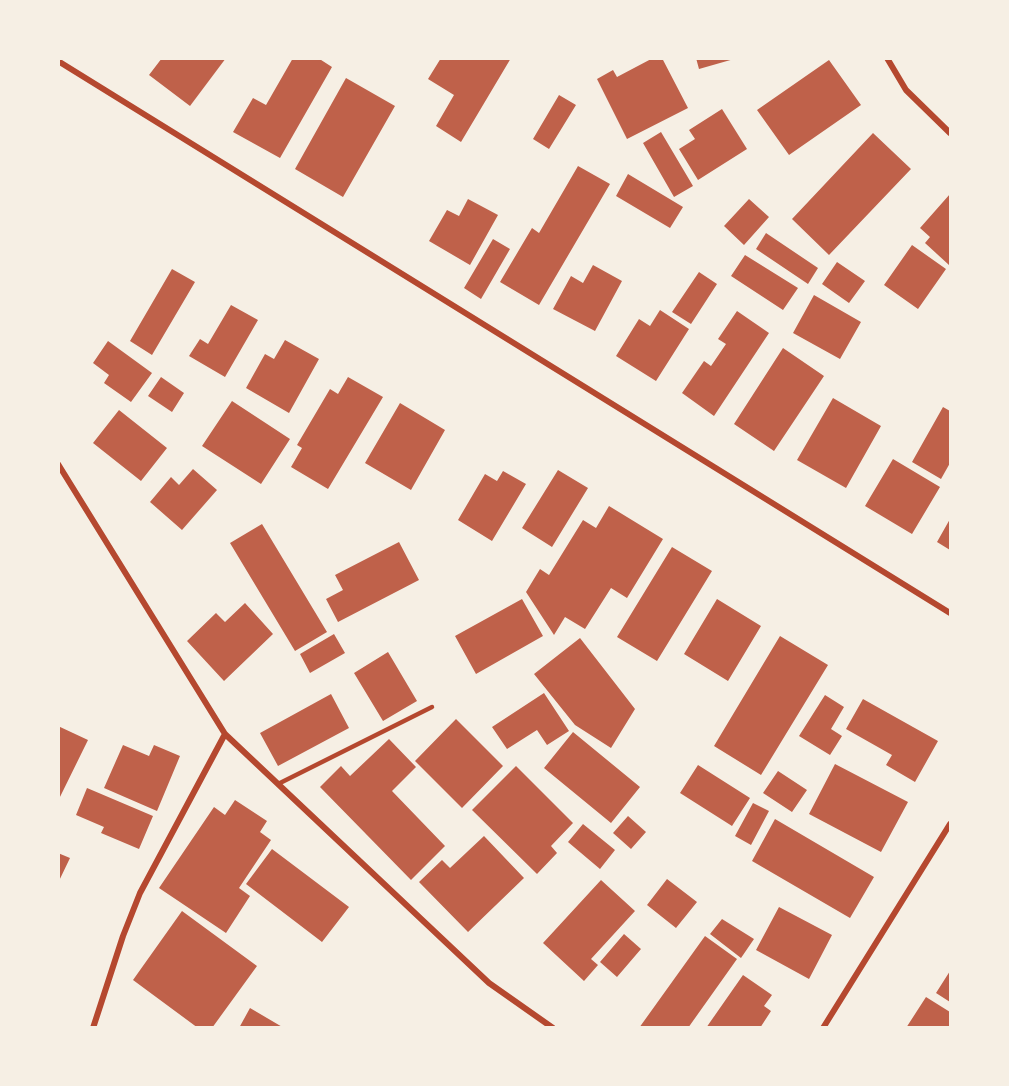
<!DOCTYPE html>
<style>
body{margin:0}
#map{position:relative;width:1009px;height:1086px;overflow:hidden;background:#f6efe4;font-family:"Noto Sans",sans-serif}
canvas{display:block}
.frame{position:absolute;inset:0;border:60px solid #f6efe4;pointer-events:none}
</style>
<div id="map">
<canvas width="1009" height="1086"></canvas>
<div class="frame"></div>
</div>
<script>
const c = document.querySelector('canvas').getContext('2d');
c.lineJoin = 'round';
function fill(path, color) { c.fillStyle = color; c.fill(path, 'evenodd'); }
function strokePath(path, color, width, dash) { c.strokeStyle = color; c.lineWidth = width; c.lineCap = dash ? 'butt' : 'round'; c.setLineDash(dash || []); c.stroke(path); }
fill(new Path2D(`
 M162 58H226L190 106 149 75Z
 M293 58H318L332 67 280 158 233 132 253 98 266 105Z
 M441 58H511L461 142 436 126 454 95 428 79Z
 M653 58H662L688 108 627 139 597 79 613 70 617 77Z
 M696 58H734V59L699 69Z
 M829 60 861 105 789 155 757 110Z
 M346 78 395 106 343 197 295 169Z
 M559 95 576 105 549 149 533 139Z
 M722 109 747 149 698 180 679 149 695 139 689 130Z
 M661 132 693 186 674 197 643 143Z
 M873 133 911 169 829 255 792 219Z
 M578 166 610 184 539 305 500 282 532 228 539 233Z
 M628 174 683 207 670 228 616 196Z
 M950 194V263L949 265 925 243 930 237 920 228Z
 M468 199 498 215 470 265 429 241 447 210 459 216Z
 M749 199 769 217 744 245 724 226Z
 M766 233 818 268 808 284 756 249Z
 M493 239 510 249 481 299 464 288Z
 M912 245 946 269 918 309 884 285Z
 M745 255 798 288 783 310 731 276Z
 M837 262 865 281 849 303 822 284Z
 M593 265 622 281 595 331 553 309 571 276 583 283Z
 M172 269 195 282 152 355 130 341Z
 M699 272 717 284 691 324 672 312Z
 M814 295 861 322 840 359 793 333Z
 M231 305 258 320 225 377 189 356 200 339 208 344Z
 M660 310 689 329 656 381 616 356 639 319 650 326Z
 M737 311 769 333 714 416 682 393 704 361 711 366 726 344 718 339Z
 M285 340 319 359 289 413 246 388 265 354 274 359Z
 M108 341 152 373 131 402 104 383 109 375 93 363Z
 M783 348 824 376 774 451 734 424Z
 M161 377 184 393 172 412 148 396Z
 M348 377 383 397 328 489 291 467 302 448 297 445 330 389 338 394Z
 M833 398 881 426 846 488 797 460Z
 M232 401 290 439 261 484 202 446Z
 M400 403 445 430 411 490 365 463Z
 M943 407 950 411V463L941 479 912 462Z
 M119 410 167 448 141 481 93 443Z
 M893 459 940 487 912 534 865 506Z
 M193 469 217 490 182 530 150 502 171 477 179 485Z
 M558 470 588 488 552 547 522 528Z
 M503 471 526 484 492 541 458 520 485 474 497 481Z
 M609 506 663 539 627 598 611 588 585 629 565 617 554 635 526 592 540 569 549 575 583 520 596 528Z
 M950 519V550L937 542Z
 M262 524 327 632 295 651 230 543Z
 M399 542 419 580 338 622 326 599 343 590 335 575Z
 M672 547 712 571 657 661 617 637Z
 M522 599 543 636 476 674 455 636Z
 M717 599 761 626 728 681 684 654Z
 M245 603 273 634 224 681 187 641 216 613 225 622Z
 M334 634 345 653 310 673 300 654Z
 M780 636 828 665 761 775 714 746Z
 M580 638 635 709 611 748 575 725 534 674Z
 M388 652 417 701 383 721 354 673Z
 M544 693 569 731 547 745 537 730 507 749 492 727Z
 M331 694 349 728 278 766 260 733Z
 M825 695 844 707 831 729 842 736 830 755 799 736Z
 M863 699 938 741 915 782 886 765 892 755 846 729Z
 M456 719 503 766 462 808 415 761Z
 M58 726 88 740 58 801Z
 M573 732 640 787 611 823 544 768Z
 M389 739 416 767 392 791 445 846 411 880 320 787 341 766 350 776Z
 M123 745 149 756 154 745 180 756 157 811 104 788Z
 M835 764 908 802 881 852 809 814Z
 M698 765 750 798 732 826 680 793Z
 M516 766 573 823 551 846 557 853 537 874 472 810Z
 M778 771 807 790 792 812 763 793Z
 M87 788 153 816 139 849 101 833 104 827 76 815Z
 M235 800 267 821 260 832 271 840 239 888 250 896 226 933 159 888 214 807 225 815Z
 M753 803 769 811 751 845 735 836Z
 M628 816 646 832 631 849 613 833Z
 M775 819 874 877 850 918 752 861Z
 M583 824 615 850 600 869 568 842Z
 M484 836 524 878 468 932 419 882 442 860 450 868Z
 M272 849 349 907 322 942 246 884Z
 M58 853 70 858 58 883Z
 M667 879 697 902 676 928 647 905Z
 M601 880 635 911 591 959 598 965 584 981 543 943Z
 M779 907 832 935 809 979 756 950Z
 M182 911 257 966 212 1028H198L133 980Z
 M722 919 754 939 741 958 710 934Z
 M624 934 641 949 617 977 600 962Z
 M705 936 737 959 688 1028H639Z
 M950 971V1002L936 993Z
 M743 975 772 995 764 1006 771 1011 760 1028H706Z
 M926 997 950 1012V1028H906Z
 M250 1008 284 1028H239Z`), '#bf614a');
strokePath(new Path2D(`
 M278 784 432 707`), '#b5482f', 4.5);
strokePath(new Path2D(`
 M887 58 906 90 950 133
 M58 61 950 613
 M58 464 225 734 489 983 553 1028
 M93 1028 123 936 140 893 225 734
 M823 1028 950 824`), '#b5482f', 6);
</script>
